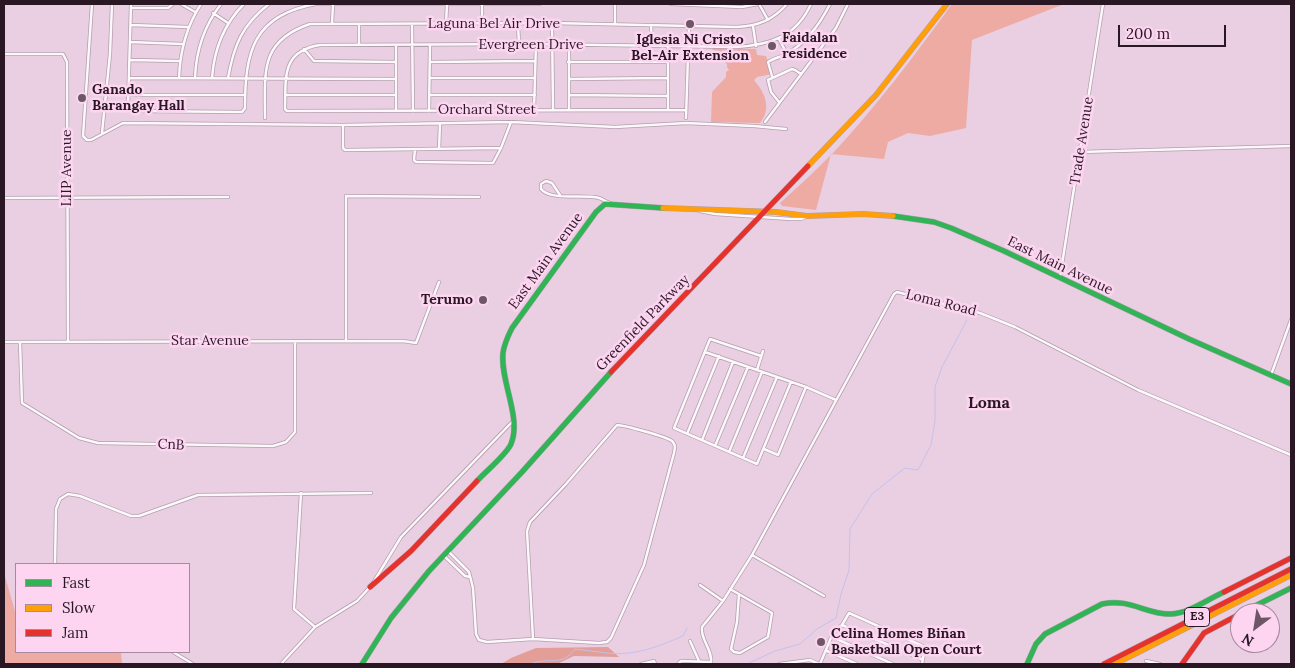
<!DOCTYPE html>
<meta charset="utf-8">
<style>
body{margin:0}
#map{position:relative;width:1295px;height:668px;overflow:hidden;background:#eacfe2;font-family:Lora,serif}
canvas{display:block}
.frame{position:absolute;inset:0;border:5px solid #291724;pointer-events:none}
.legend{position:absolute;left:15px;top:563px;width:175px;height:90px;box-sizing:border-box;background:#fdd5f1;border:1px solid #a8899f;margin:0;padding:6px 9px;list-style:none;font-size:15px;color:#291724}
.legend li{display:flex;align-items:center;gap:10px;height:25px}
.legend b{width:25px;border:1px solid #a8899f}
.north{position:absolute;left:1230px;top:603px;width:50px;height:50px;box-sizing:border-box;background:#fdd5f1;border:1px solid #a8899f;border-radius:50%;rotate:211deg;font-size:14px;font-weight:700;line-height:20px;text-align:center;color:#291724}
.north::after{content:'';display:block;margin:auto;width:18px;height:22px;background:#6d5766;clip-path:polygon(50% 0,100% 100%,50% 72%,0 100%)}
.scale{position:absolute;left:1118px;top:25px;width:108px;height:22px;box-sizing:border-box;border:2px solid #291724;border-top:0;padding-left:6px;font-size:15px;line-height:18px;white-space:nowrap;color:#291724;-webkit-text-stroke:4px #fdd5f1;paint-order:stroke}
</style>
<div id="map">
<canvas width="1295" height="668"></canvas>
<div class="frame"></div>
<ul class="legend">
<li><b style="height:6px;background:#30b455"></b>Fast</li>
<li><b style="height:6px;background:#ff9f0a"></b>Slow</li>
<li><b style="height:6px;background:#e5322d"></b>Jam</li>
</ul>
<div class="north">N</div>
<div class="scale">200 m</div>
</div>
<script>
const c = document.querySelector('canvas').getContext('2d');
c.lineJoin = 'round';
function fill(path, color) { c.fillStyle = color; c.fill(path, 'evenodd'); }
function strokePath(path, color, width, dash) { c.strokeStyle = color; c.lineWidth = width; c.lineCap = dash ? 'butt' : 'round'; c.setLineDash(dash || []); c.stroke(path); }
function label(font, color, halo, rows, align = 'center') {
  c.font = font + ' Lora,serif'; c.lineWidth = 5; c.setLineDash([]); c.textBaseline = 'middle'; c.strokeStyle = halo; c.fillStyle = color; for (const [text, x, y, turn = 0] of rows) {
    c.save(); c.translate(x, y); c.rotate((+turn || 0) * Math.PI / 180); c.textAlign = isNaN(turn) ? turn : align; if (halo) c.strokeText(text, 0, 0); c.fillText(text, 0, 0); c.restore();
  }
}
fill(new Path2D(`
 M952 4H1064L972 40 966 128 930 136 908 133 888 142 884 159 831 154 816 210 782 206 780 203C798 187 816 170 833 153 876 107 915 55 952 4Z
 M713 48 756 49 757 55 766 56 772 74 757 77 754 80C765 93 772 108 760 123L711 122 712 92 726 77V72L729 70 727 67V64L712 49Z
 M4 573 16 615V652H121L122 664H4Z`), '#edaba3');
fill(new Path2D(`
 M608 647 619 657 574 656 557 664H501L511 658 536 648Z`), '#e29e97');
strokePath(new Path2D(`
 M531 664C548 656 561 668 575 649 586 650 596 652 607 653 635 656 657 647 683 636L687 628
 M747 664 775 651 800 644 817 629 836 618 841 594 849 570 850 529 872 494 905 468 918 470 931 445 935 421V387L942 367 967 320`), '#c2c1ee', 1);
const street = new Path2D(`
 M92 4 83 136 87 140H91L123 123 343 125 511 122 615 127 686 123 754 126 786 129
 M131 4 128 106 130 110 134 111 242 112 245 108C245 52 253 15 316 4H540
 M181 4 195 12
 M482 4V24
 M615 4V24
 M671 4 742 7 758 4
 M759 4 768 20
 M131 8H168L173 4
 M213 13 228 23
 M552 23 553 110
 M332 24 333 4
 M446 24 447 4
 M518 24 519 44
 M131 25 188 27
 M359 25V45
 M412 25 413 111
 M651 25 652 45
 M753 26 756 46
 M812 33 824 44
 M779 39 787 54
 M130 42 183 44
 M569 45V110
 M668 46V110
 M304 49 314 61 396 62
 M4 54H63L67 62 68 342
 M130 60 179 61
 M430 62 535 61
 M568 62H668
 M772 76 768 62C774 58 781 57 786 54 807 43 820 24 830 4
 M130 78 396 79
 M179 78C180 51 186 27 201 4
 M195 78C196 50 204 26 221 4
 M212 78C214 50 224 24 244 4
 M228 78C234 45 242 25 269 4
 M430 78H535
 M569 79 668 78
 M129 95H245
 M286 95H396
 M430 95H535
 M569 95 668 96
 M779 102 771 92 768 80 792 69 795 70 801 74
 M396 110V45
 M534 110 536 44
 M686 110 287 111 285 109C286 78 281 51 320 45L536 44 736 47C770 45 796 37 811 4
 M429 111 430 45
 M265 118C265 73 259 41 310 24L552 23 737 27C758 26 773 20 787 4
 M686 118 689 25
 M765 122 836 28 848 4
 M343 125V148L345 150 501 148
 M102 133 110 54 112 4
 M415 149 414 160 416 162 493 163 501 148 511 122
 M439 149 440 123
 M1080 152 1291 146
 M560 195 552 183 546 181 541 184V189C550 201 585 194 599 198 603 199 606 202 610 203
 M4 198 228 197
 M700 211 715 214 791 219H801L806 217
 M1060 277 1103 4
 M346 341V196L479 197
 M4 342 403 341 416 343 439 282
 M20 342 22 403 79 438 98 443 273 446 286 442 295 432V341
 M705 352 806 387 836 400
 M761 356 710 339 674 428 757 464 791 382
 M757 370 763 351
 M1271 375 1291 320
 M687 434 719 356
 M702 440 733 362
 M715 446 748 367
 M764 449 778 455 806 387
 M729 452 762 372
 M743 458 777 377
 M301 493 294 609 315 627
 M448 551 469 572 473 588 476 634 479 640 487 642 533 639 599 643 607 642 611 638 644 565 674 453C675 448 676 445 672 441 667 437 624 425 617 425L566 484 530 522 527 531 533 639
 M443 555 465 576 470 577
 M752 555 824 596
 M55 564 56 509 60 499 68 494 80 496 131 516H139L198 495 371 493
 M373 583 401 537 512 422
 M700 585 723 601
 M730 589 772 613 768 637 740 653 734 652 731 649 737 622 739 594
 M842 625 921 659
 M832 637 893 664
 M690 641 699 661
 M827 651 857 664
 M173 652 193 664
 M1146 661 1160 664
 M281 664 315 627 357 601 370 587
 M641 664 654 661 655 664
 M678 664 681 661 711 662
 M711 664C713 649 700 640 702 627L723 601 752 555 894 294 897 292 980 313 1015 327 1138 390 1291 455
 M779 664 810 660 819 664
 M820 664 833 633 842 625 849 613 925 647 922 664`);
const fast = new Path2D(`
 M893 216 934 222 951 228 1004 251 1189 339 1291 384
 M477 481C485 472 507 454 511 444 522 418 500 381 503 353 504 344 508 336 512 328L596 212 605 204 663 208
 M1241 613 1291 588
 M362 664 391 618 429 571 522 472 611 372
 M1027 664 1036 644 1045 634 1102 604C1130 598 1145 614 1170 614 1188 614 1208 599 1224 592`);
const slow = new Path2D(`
 M808 166 876 95 947 4
 M663 208 776 212 807 216 863 214 893 216
 M1115 664 1291 575`);
const jam = new Path2D(`
 M611 372 808 166
 M370 587 411 551 477 481
 M1224 592 1291 558
 M1104 664 1291 569
 M1182 664 1204 633 1240 614`);
strokePath(street, '#b39ead', 4);
strokePath(fast, '#b39ead', 6);
strokePath(slow, '#b39ead', 6);
strokePath(jam, '#b39ead', 6);
strokePath(street, '#fcf8fb', 2.5);
strokePath(fast, '#30b455', 5);
strokePath(slow, '#ff9f0a', 5);
strokePath(jam, '#e5322d', 5);
for (const [x, y, r, color] of [
 [690,24,5,"#6d5766"],
 [772,46,5,"#6d5766"],
 [82,98,5,"#6d5766"],
 [483,300,5,"#6d5766"],
 [821,642,5,"#6d5766"]
]) { const dot = new Path2D(); dot.arc(x, y, r, 0, 2 * Math.PI); c.fillStyle = color; c.fill(dot); strokePath(dot, '#fdd5f1', 2); }
for (const [x, y, w] of [
 [1197,617,25]
]) { const box = new Path2D(); box.roundRect(x - w / 2, y - 9.5, w, 19, 4); c.fillStyle = '#fdd5f1'; c.fill(box); strokePath(box, '#291724', 1); }
label('bold 12px', '#291724', null, [
 ["E3",1197,617]
]);
label('14px', '#291724', '#fdd5f1', [
 ["Laguna Bel Air Drive",494,24],
 ["Evergreen Drive",531,45],
 ["Orchard Street",487,110],
 ["Trade Avenue",1082,141,-81],
 ["LIIP Avenue",67,168,-90],
 ["East Main Avenue",546,261,-54],
 ["East Main Avenue",1060,266,26],
 ["Loma Road",941,303,14],
 ["Greenfield Parkway",643,323,-46],
 ["Star Avenue",210,341],
 ["CnB",171,445,2]
]);
label('bold 14px', '#291724', '#fdd5f1', [
 ["Faidalan",782,38],
 ["residence",782,54],
 ["Iglesia Ni Cristo",690,40,"center"],
 ["Bel-Air Extension",690,56,"center"],
 ["Ganado",92,90],
 ["Barangay Hall",92,106],
 ["Terumo",473,300,"right"],
 ["Celina Homes Biñan",831,634],
 ["Basketball Open Court",831,650]
], 'left');
label('bold 16px', '#291724', '#fdd5f1', [
 ["Loma",989,403]
]);
</script>
